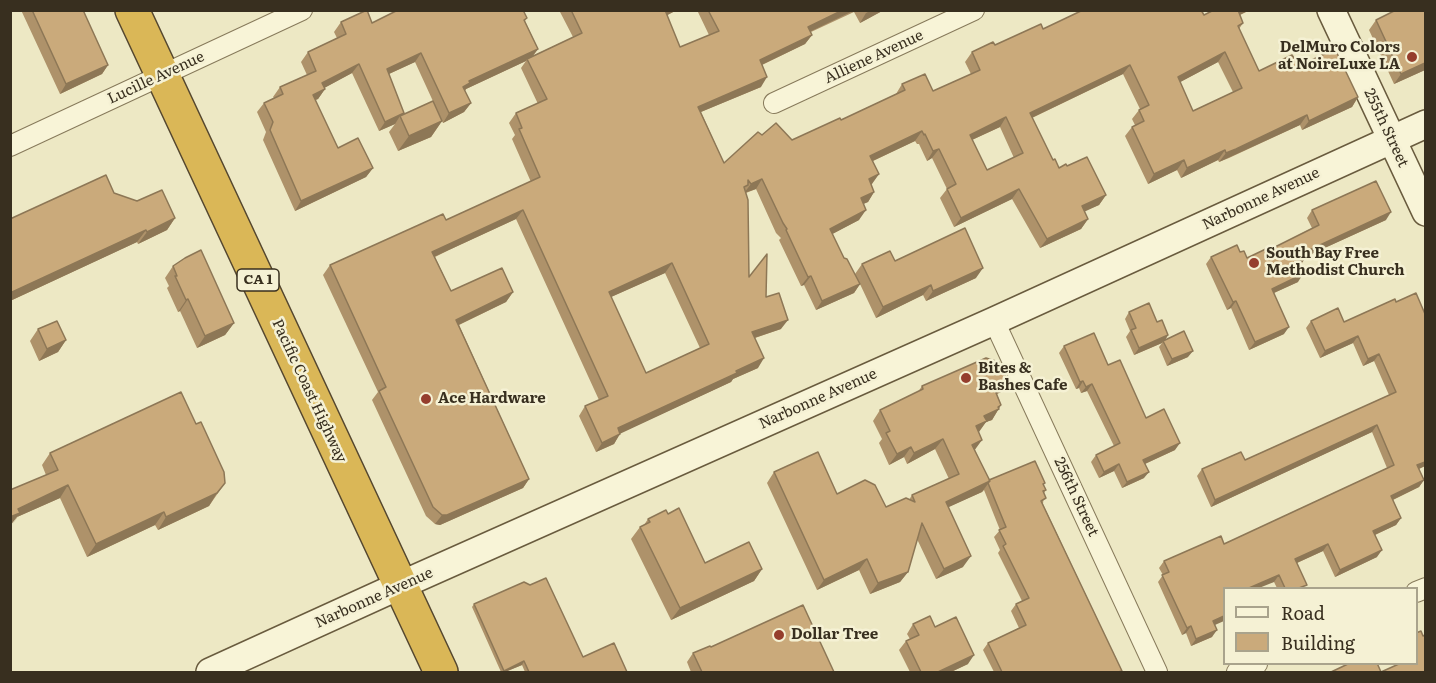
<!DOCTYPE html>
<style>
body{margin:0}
#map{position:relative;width:1436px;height:683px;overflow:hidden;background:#ede8c4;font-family:Literata,serif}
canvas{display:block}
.frame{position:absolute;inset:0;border:12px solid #382f1f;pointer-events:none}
.legend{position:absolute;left:1223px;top:587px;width:195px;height:78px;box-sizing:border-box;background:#f5f1d4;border:2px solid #a9a38c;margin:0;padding:8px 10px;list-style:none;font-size:18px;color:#382f1f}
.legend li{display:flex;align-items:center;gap:12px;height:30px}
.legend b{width:30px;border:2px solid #a9a38c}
</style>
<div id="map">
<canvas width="1436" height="683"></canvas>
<div class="frame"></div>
<ul class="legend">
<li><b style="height:8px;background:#f8f4d7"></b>Road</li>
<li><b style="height:16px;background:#caaa7b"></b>Building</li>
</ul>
</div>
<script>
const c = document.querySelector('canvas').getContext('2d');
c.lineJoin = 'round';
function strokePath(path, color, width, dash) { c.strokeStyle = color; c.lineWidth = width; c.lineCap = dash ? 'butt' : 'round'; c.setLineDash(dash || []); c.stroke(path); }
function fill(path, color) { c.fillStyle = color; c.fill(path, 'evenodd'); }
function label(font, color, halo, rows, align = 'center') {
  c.font = font + ' Literata,serif'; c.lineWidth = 5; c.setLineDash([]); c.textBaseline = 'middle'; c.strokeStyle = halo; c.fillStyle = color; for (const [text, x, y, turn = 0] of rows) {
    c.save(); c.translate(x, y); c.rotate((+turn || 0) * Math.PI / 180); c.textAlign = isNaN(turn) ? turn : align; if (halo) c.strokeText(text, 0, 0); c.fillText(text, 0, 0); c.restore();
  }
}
const street = new Path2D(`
 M774 103 974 10
 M10 146 302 10
 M994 321 1157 672
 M1416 592 1426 588
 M1237 672 1257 664`);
const secondary = new Path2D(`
 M1331 10 1426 212
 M210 672 401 585 994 321 1426 124`);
const highway = new Path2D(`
 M132 10 441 672`);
strokePath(street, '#877a5b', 22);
strokePath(secondary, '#695b3e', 30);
strokePath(highway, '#55472f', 36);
strokePath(street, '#f8f4d7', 20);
strokePath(secondary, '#f8f4d7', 27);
strokePath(highway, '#dab757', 33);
fill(new Path2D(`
 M21 10H83L108 65 102 74 60 94Z
 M559 10H677L667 15 680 47 709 35 697 10H884L860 23 854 12 811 32 812 35 805 44 762 65 761 87 701 112 724 163 762 135 792 140 841 120 896 94 902 84 933 91 971 74 965 62 972 52 1043 29 1204 15 1214 10H1250L1240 15 1243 23 1239 29 1259 71 1299 66 1358 97 1352 107 1302 130 1300 125 1229 158 1219 162 1218 160 1181 178 1177 170 1148 184 1125 136 1132 127 1135 125 1132 119 1139 110 1140 109 1123 74 1032 118 1053 160 1059 168 1067 166 1106 195 1099 205 1084 211 1088 219 1081 229 1040 248 1012 199 954 227 940 198 947 189 932 158 927 161 919 144H917L915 141 873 161 879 174 871 184 874 192 868 202 863 204 859 220 832 234 844 258 855 274 862 264 895 261 976 278 926 301 923 295 876 318 860 284 854 293 816 310 804 285 801 286 779 240 781 238 776 233 756 189 746 193 749 277 766 297 781 329 755 338 758 368 733 379 731 382 620 433 614 444 596 452 579 416 585 406 599 400 516 219 449 250 435 257 451 291 513 292 506 302 459 325 529 479 523 488 440 525 435 524 426 516 372 400 378 392 323 275 330 265 446 220 531 182 512 139 515 135 509 123 516 113 538 104 521 68 526 61 466 89 465 91 471 103 464 112 443 123 415 62 389 74 403 115 442 121 431 137 398 151 389 132 395 124 379 131 352 73 324 88 325 89 318 99 315 100 338 148 373 168 366 177 295 211 263 140 266 132 257 112 264 103 274 98 273 97 280 87 307 75 301 62 308 52 337 38 334 32 341 22 372 23 527 18 525 21 538 49 533 56 573 37ZM1218 62 1233 92 1193 111 1180 82ZM1000 127 1014 158 987 170 972 140ZM665 273 700 348 646 373 611 297Z
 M1425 10V70L1394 84 1369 30 1376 20Z
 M114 193 175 218 167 230 138 244 137 242 10 301V219Z
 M1312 210 1386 220 1307 256 1301 264 1299 265 1298 282 1274 293 1284 334 1249 350 1231 308 1227 310 1206 264 1211 257 1240 252 1247 258 1273 248 1312 228 1307 218Z
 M173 266 234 323 225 335 197 348 180 311 178 312 167 288 169 286 165 278Z
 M1396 302 1425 314V466L1419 469 1424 480 1419 487 1393 500 1401 518 1396 525 1375 535 1377 557 1335 577 1323 551 1297 563 1304 588H1277L1274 582 1224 588 1212 637 1191 646 1186 633 1182 635 1158 582 1163 575 1159 568 1164 561 1224 544 1387 468 1372 432 1211 507 1197 476 1202 469 1245 460 1389 395 1374 361 1363 366 1353 343 1320 358 1306 328 1311 321 1344 322Z
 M1129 312 1168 335 1165 340 1188 357 1167 366 1159 347 1162 343 1134 355 1126 337 1130 331 1125 319Z
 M38 329 66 340 58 352 39 361 30 341Z
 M1064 346 1108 365 1146 418 1175 450 1145 464 1144 478 1122 488 1114 471 1099 478 1091 462 1096 455 1114 446 1087 391 1081 393 1079 388 1076 389 1059 353Z
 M922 386 1001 392 997 394 1001 405 992 420 986 422 978 432 975 450 989 480 1044 485 1046 490 1044 493 1043 504 1122 671 1120 672H994L983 650 988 643 1019 628 1011 611 1016 604 1022 601 998 553 1000 550 994 537 1000 530 984 490 982 492 948 507 963 567 936 579 917 539 908 572 900 582 870 594 859 570 817 590 767 483 774 472 837 494 886 507 909 500 912 495 949 479 935 449 907 464 904 457 889 465 879 443 882 439 873 421 880 410 918 392Z
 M50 453 225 483 209 506 158 530 155 525 87 557 60 498 17 517 12 525 46 475 42 465Z
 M668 514 705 563 762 569 754 581 671 620 631 539 640 527 644 525 648 519Z
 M474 604 583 657 627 672H525L522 665 505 672H501L472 607Z
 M913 624 935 627 968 664 951 672H910L899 650 906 641 910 639 907 634Z
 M711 647 834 672H691L687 662 693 653Z`), '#ae926a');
fill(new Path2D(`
 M664 10H677L658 20Z
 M843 10H855L801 36 808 27Z
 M872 10H884L860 23 866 13Z
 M1239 10H1250L1233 18Z
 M812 35 805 44 753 69 760 60Z
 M538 49 531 58 527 59 526 61 466 89 463 93V87L469 81Z
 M1225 52 1218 62 1171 87 1178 77Z
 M421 53 415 62 380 78 387 69Z
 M1425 63V70L1394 84 1401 74Z
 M359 64 352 73 315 93 322 83Z
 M108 65 102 74 60 94 66 84Z
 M1130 65 1123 74 1023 122 1030 113Z
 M767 77 761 87 691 116 698 107Z
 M325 89 318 99 306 104 313 95Z
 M1358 97 1352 107 1302 130 1309 121Z
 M471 103 464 112 443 123 449 113Z
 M404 113 401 118 400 116 395 124 379 131 385 122Z
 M1307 115 1300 125 1219 162 1226 153Z
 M1006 117 1000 127 963 144 970 135Z
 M442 121 431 137 398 151 409 136Z
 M922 131 915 141 864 165 870 156Z
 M939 149 932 158 927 161 933 151Z
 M1225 150 1218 160 1181 178 1187 168Z
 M1184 160 1177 170 1148 184 1154 174Z
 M373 168 366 177 295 211 301 201Z
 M879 174 872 184 862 188 869 179Z
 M762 179 756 189 744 193 751 184Z
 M1019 189 1012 199 954 227 961 218Z
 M874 192 868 202 854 208 861 198Z
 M1106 195 1099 205 1075 216 1082 206Z
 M523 210 516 219 425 261 432 252Z
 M866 210 859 220 823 239 830 229Z
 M1391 212 1386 220 1307 256 1301 264 1292 268 1305 252Z
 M175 218 167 230 138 244 147 232Z
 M1088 219 1081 229 1040 248 1047 239Z
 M146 230 137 242 10 301V293Z
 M672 263 665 273 602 301 609 292Z
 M983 268 976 278 926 301 933 291Z
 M1303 274 1298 282 1267 296 1272 289Z
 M811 276 804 285 801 286 808 277Z
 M860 284 854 293 816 310 822 301Z
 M931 285 923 295 876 318 883 307Z
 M513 292 506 302 450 329 456 320Z
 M188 299 180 311 178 312 186 300Z
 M1236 301 1231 308 1227 310 1233 302Z
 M788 320 781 329 745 341 752 332Z
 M234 323 225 335 197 348 205 336Z
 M1289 327 1284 334 1249 350 1255 342Z
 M1168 335 1164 342 1163 341 1162 343 1134 355 1139 348Z
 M1358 336 1353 343 1320 358 1325 351Z
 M66 340 58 352 39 361 47 349Z
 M1193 351 1188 357 1167 366 1172 359Z
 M1379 354 1374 361 1363 366 1368 359Z
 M764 358 758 368 733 379 731 382 611 438 618 428Z
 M1008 381 1001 392 987 398 994 388Z
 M1083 381 1079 388 1076 389 1080 382Z
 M1092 384 1087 391 1081 393 1086 387Z
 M1001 405 992 420 986 422 979 432 968 437 984 416Z
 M1377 425 1372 432 1211 507 1215 500Z
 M620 434 614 444 596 452 602 443Z
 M943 439 935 449 907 464 914 453Z
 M982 440 974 451 972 445Z
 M1180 443 1175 450 1138 467 1143 460Z
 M911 447 904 457 889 465 897 454Z
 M1425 462V466L1412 472 1417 465Z
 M1119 464 1114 471 1099 478 1104 472Z
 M1149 472 1144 478 1122 488 1127 482Z
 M529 479 523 488 440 525 435 524 442 515Z
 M1424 480 1419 487 1386 503 1391 496Z
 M990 481 982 492 938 512 946 502Z
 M68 485 60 498 17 517 10 526V517L18 509Z
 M217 493 209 506 158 530 166 517Z
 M164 512 155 525 87 557 96 544Z
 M1401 518 1396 525 1368 538 1373 531Z
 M1328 544 1323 551 1290 566 1295 559Z
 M1382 550 1377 557 1335 577 1340 570Z
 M971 556 963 567 936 579 944 569Z
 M867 559 859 570 817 590 824 580Z
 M762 569 754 581 671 620 680 608Z
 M908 572 900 582 870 594 878 583Z
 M1279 575 1274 582 1259 588H1249Z
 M1224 616V621L1208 628 1213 621Z
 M1191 626 1186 633 1182 635 1187 628Z
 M1217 630 1212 637 1191 646 1196 639Z
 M974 655 968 664 951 672H938Z
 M524 661 522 665 505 672H503L504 671Z`), '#8d7756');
const building = new Path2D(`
 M32 10H83L108 65 66 84Z
 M367 10 372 23 398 10H523L527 18 524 20 538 49 469 81 470 83 463 87 471 103 449 113 421 53 387 69 404 113 385 122 359 64 322 83 325 89 313 95 338 148 358 138 373 168 301 201 270 130 273 122 264 103 283 94 280 87 316 71 308 52 346 34 341 22Z
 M571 10H665L680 47 719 31 708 10H843L808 27 812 35 760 60 767 77 698 107 724 163 758 132 762 135 776 123 792 140 840 118 841 120 905 90 902 84 925 74 933 91 980 70 972 52 993 42 995 45 1041 24 1043 29 1083 10H1201L1204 15 1214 10H1238L1243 23 1238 26 1259 71 1292 55 1299 66 1335 49 1358 97 1309 121 1307 115 1236 149 1226 153 1225 150 1187 168 1184 160 1154 174 1132 127 1144 121 1139 110 1149 105 1130 65 1030 113 1053 160 1055 159 1059 168 1066 164 1067 166 1087 157 1106 195 1082 206 1088 219 1047 239 1019 189 961 218 947 189 956 184 939 149 933 151 925 134 924 135 922 131 870 156 879 174 869 179 874 192 861 198 866 210 830 229 844 258 847 259 860 284 822 301 811 276 808 277 786 230 787 229 783 223 762 179 751 184 748 180V185L744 187 748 200 749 277 767 254 766 297 779 293 788 320 752 332 764 358 736 371 737 373 618 428 620 434 602 443 585 406 608 396 523 210 432 252 451 291 502 268 513 292 456 320 529 479 447 515H442L433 507 379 391 386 387 330 265 443 214 446 220 540 177 519 129 522 128 516 113 547 99 527 59 582 33ZM1225 52 1242 88 1193 111 1178 77ZM1006 117 1023 153 987 170 970 135ZM672 263 709 344 646 373 609 292Z
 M1396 10H1425V63L1401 74 1376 20Z
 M433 101 442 121 409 136 400 116Z
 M106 175 114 193 137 201 162 190 175 218 147 232 146 230 10 293V219Z
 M1376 181 1391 212 1305 252 1307 256 1297 261 1303 274 1272 289 1289 327 1255 342 1236 301 1233 302 1211 257 1237 245 1240 252 1244 251 1247 258 1272 246 1273 248 1319 225 1312 210Z
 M965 228 983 268 933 291 931 285 883 307 862 264 890 251 895 261Z
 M201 250 234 323 205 336 188 299 186 300 175 276H177L173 266 185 258Z
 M1416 293 1425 314V462L1417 465 1424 480 1391 496 1401 518 1373 531 1382 550 1340 570 1328 544 1295 559 1307 585 1299 588H1285L1279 575 1249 588H1224V616L1213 621 1217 630 1196 639 1191 626 1187 628 1162 575 1169 572 1164 561 1221 536 1224 544 1394 465 1377 425 1215 500 1202 469 1241 452 1245 460 1396 392 1379 354 1368 359 1358 336 1325 351 1311 321 1338 308 1344 322 1395 299 1396 302Z
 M1149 303 1157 322 1162 320 1168 335 1139 348 1131 330 1136 328 1129 312Z
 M57 321 66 340 47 349 38 329Z
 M1184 331 1193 351 1172 359 1163 341Z
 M1094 333 1108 365 1120 360 1146 418 1164 409 1180 443 1143 460 1149 472 1127 482 1119 464 1104 472 1096 455 1120 443 1092 384 1086 387 1083 381 1080 382 1064 346Z
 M986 358 999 362 1008 381 994 388 1001 405 998 407 999 409 984 416 987 421 976 426 982 440 972 445 990 481 946 502 971 556 944 569 922 523 908 572 878 583 867 559 824 580 774 472 818 452 837 494 865 480 875 485 886 507 906 498 915 502 912 495 959 474 943 439 914 453 911 447 897 454 886 433 890 431 880 410 923 389 922 386Z
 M181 392 196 424 201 422 224 472 225 483 217 493 166 517 164 512 96 544 68 485 18 509 20 513 10 517V490L58 470 50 453Z
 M1035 461 1045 483 1043 484 1046 490 1043 491 1046 498 1041 501 1122 671 1118 672H1002L988 643 1026 625 1016 604 1029 598 1003 546 1006 544 999 530 1006 527 988 483 990 481 989 480Z
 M679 508 705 563 749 542 762 569 680 608 640 527 650 522 648 519 666 510 668 514Z
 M546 578 583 657 614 643 627 672H529L524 661 504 671 474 604 524 582 530 585Z
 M803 605 834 672H702L693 653 710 646 711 647Z
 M930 616 935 627 956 617 974 655 938 672H921L906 641 919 635 913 624Z
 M1421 631 1423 636 1425 635V672H1381L1401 663H1416V633Z
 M1350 663H1377L1381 672H1331Z`);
fill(building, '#caaa7b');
strokePath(building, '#8d7756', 1.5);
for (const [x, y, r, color] of [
 [1412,57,6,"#953e2d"],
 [1254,263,6,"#953e2d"],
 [966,378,6,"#953e2d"],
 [426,399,6,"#953e2d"],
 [779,635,6,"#953e2d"]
]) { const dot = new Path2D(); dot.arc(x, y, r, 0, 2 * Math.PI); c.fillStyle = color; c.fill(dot); strokePath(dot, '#f5f1d4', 2); }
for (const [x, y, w] of [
 [258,280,42]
]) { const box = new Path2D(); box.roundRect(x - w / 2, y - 11, w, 22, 4.5); c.fillStyle = '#f5f1d4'; c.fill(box); strokePath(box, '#382f1f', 1.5); }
label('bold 14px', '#382f1f', null, [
 ["CA 1",258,280]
]);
label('bold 15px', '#382f1f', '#f5f1d4', [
 ["DelMuro Colors",1400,48,"right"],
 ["at NoireLuxe LA",1400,65,"right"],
 ["South Bay Free",1266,254],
 ["Methodist Church",1266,271],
 ["Bites &",978,369],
 ["Bashes Cafe",978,386],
 ["Ace Hardware",438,399],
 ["Dollar Tree",791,635]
], 'left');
label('15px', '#382f1f', '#f5f1d4', [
 ["Alliene Avenue",874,57,-25],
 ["Lucille Avenue",156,78,-25],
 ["255th Street",1386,128,65],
 ["Narbonne Avenue",1261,199,-25],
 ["Pacific Coast Highway",309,391,65],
 ["Narbonne Avenue",818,399,-24],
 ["256th Street",1076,497,65],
 ["Narbonne Avenue",374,598,-24]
]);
</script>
